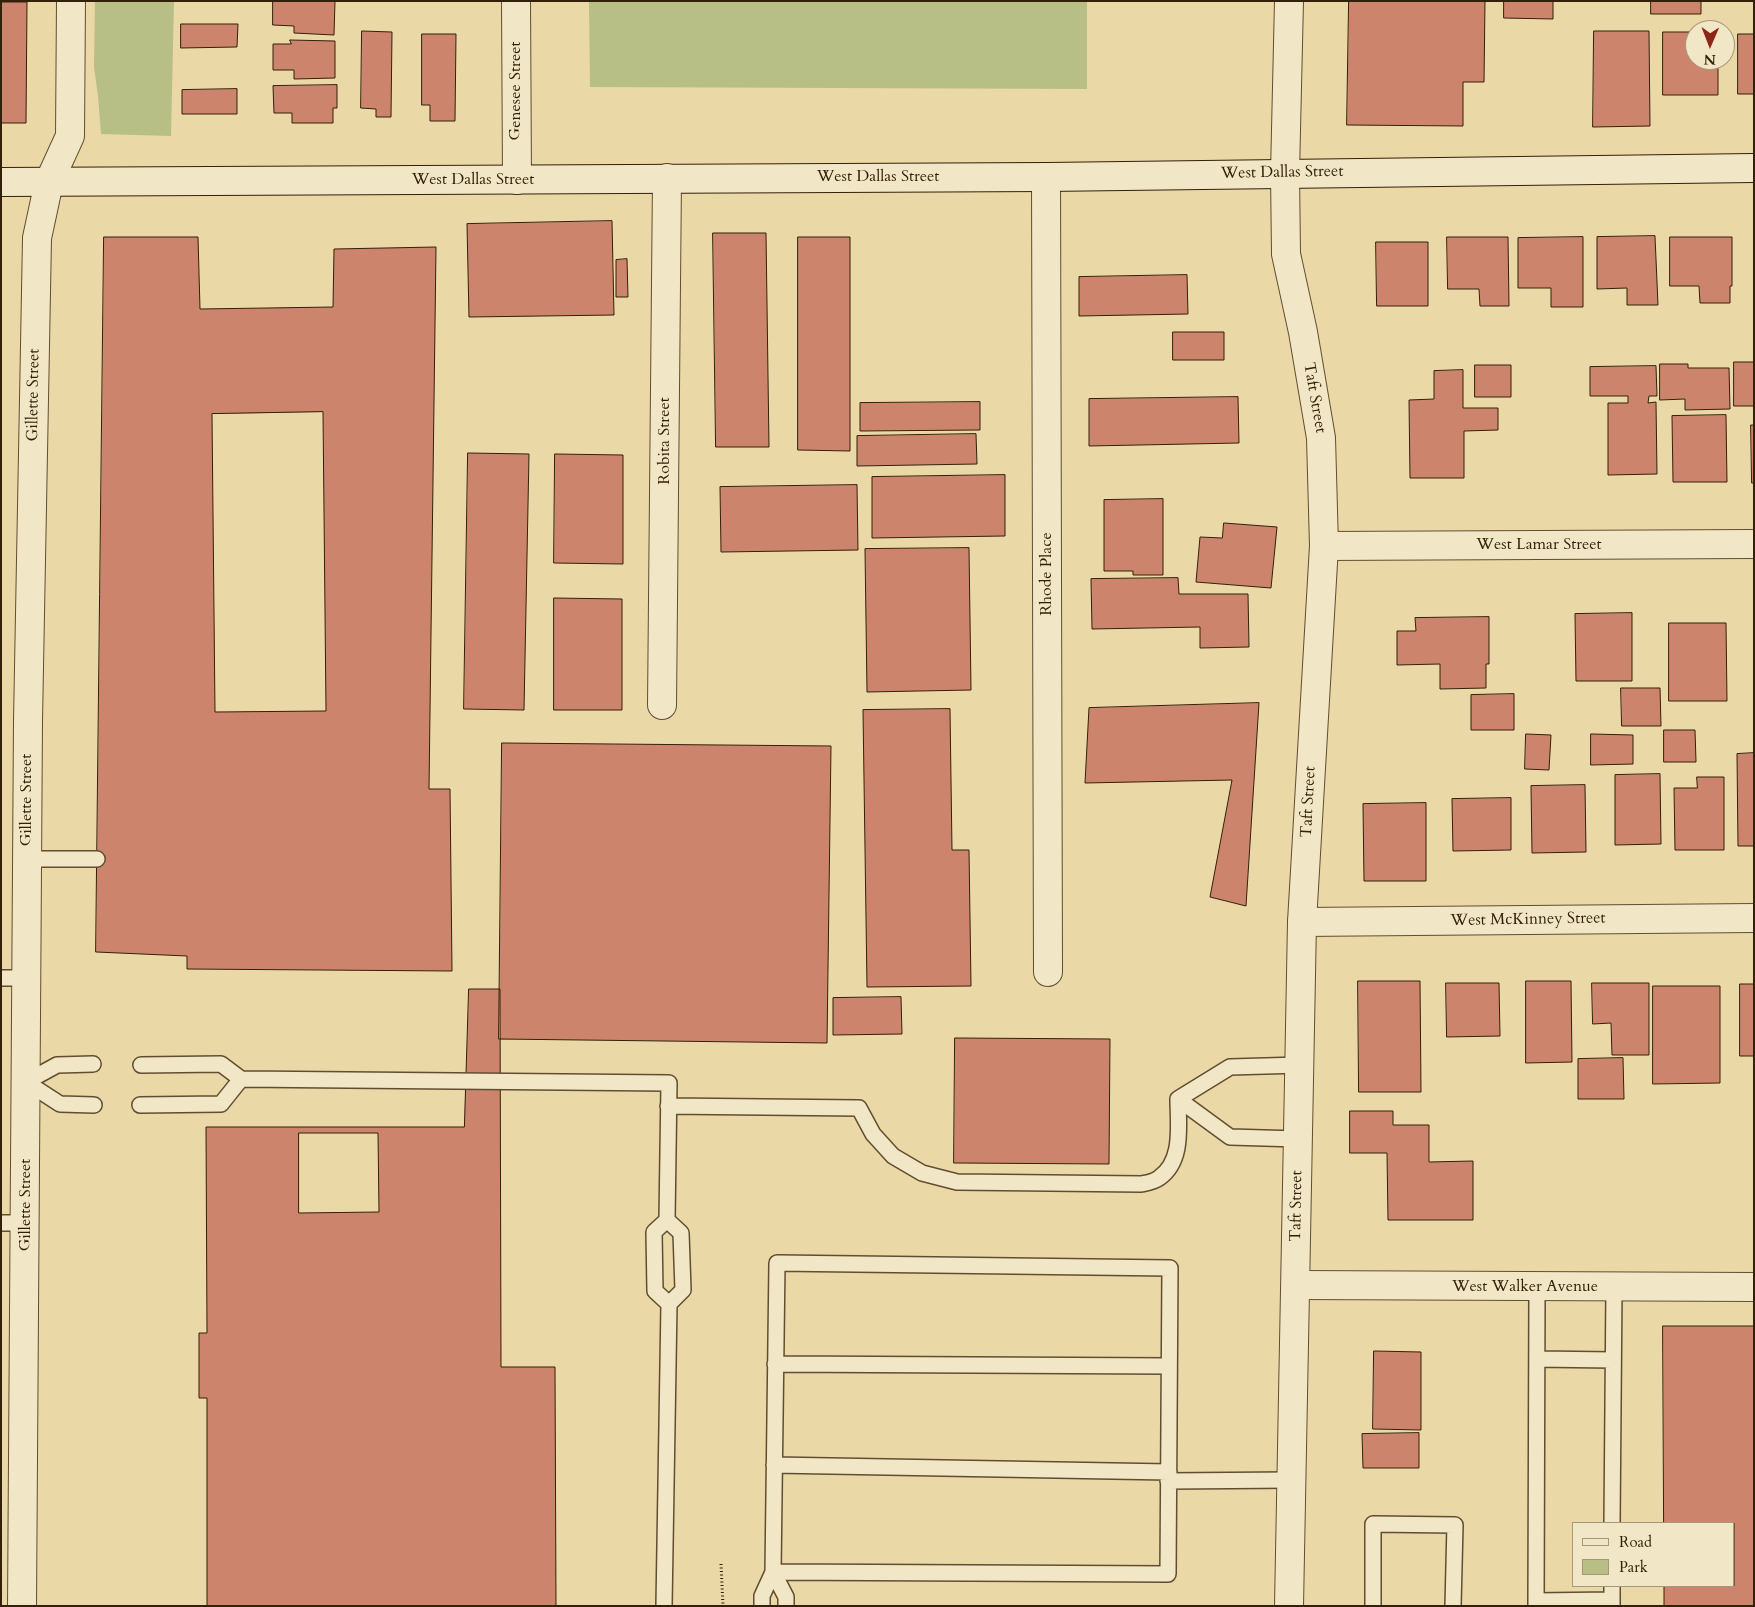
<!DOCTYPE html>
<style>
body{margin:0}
#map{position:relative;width:1755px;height:1607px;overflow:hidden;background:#ead8a7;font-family:Cardo,serif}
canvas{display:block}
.frame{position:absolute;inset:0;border:2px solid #332009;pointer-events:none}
.legend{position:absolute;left:1572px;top:1522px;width:162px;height:65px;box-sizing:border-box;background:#f1e6c6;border:1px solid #a5977a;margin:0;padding:6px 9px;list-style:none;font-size:15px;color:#332009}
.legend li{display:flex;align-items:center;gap:10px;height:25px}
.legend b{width:25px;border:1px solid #a5977a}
.north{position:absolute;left:1685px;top:20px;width:50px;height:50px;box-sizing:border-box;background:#f1e6c6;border:1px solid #a5977a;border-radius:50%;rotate:181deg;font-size:14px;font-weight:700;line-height:20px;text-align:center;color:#332009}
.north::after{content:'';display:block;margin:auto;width:18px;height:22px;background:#8f2418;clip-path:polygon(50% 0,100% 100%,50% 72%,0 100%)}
</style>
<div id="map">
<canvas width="1755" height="1607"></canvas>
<div class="frame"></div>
<ul class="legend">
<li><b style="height:6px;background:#f1e6c6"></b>Road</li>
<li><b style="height:14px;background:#b7bf87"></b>Park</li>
</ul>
<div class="north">N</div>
</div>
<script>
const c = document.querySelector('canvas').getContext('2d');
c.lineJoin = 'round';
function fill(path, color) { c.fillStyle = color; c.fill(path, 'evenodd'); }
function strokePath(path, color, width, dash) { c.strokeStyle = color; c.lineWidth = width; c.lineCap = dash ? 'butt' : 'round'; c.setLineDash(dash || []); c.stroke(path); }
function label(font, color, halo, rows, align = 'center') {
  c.font = font + ' Cardo,serif'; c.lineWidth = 4; c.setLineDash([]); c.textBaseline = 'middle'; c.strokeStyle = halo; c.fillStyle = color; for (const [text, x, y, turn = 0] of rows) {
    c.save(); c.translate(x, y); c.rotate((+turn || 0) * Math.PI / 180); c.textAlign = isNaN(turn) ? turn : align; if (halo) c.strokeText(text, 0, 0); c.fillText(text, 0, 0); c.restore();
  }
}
fill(new Path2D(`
 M95 1H174L171 136 101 134 98 96 94 67Z
 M589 1H1087V89L590 87Z`), '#b7bf87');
const building = new Path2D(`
 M273 1H335L334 35 294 33V26L273 25Z
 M1349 1H1485L1484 82H1463V126L1347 125Z
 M1504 1H1553V19L1504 18Z
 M1651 1H1701V14H1651Z
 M1 2H27L26 123H1Z
 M181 24H238L237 47 181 48Z
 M362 31 392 32 391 117H376V109L361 108Z
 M1594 31H1649L1650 126 1593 127Z
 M1663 32H1695V60H1718V95H1663Z
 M422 34H456L455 121H430V105H422Z
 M1738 34H1754V94H1738Z
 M290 40 335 41V78L294 79V70H273V44H291Z
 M337 85V108H333V123H292V113H274L273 86Z
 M237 89V114H182V90Z
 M612 221 614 315 469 317 467 224Z
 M713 233H766L769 447H716Z
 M1655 236 1658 305H1627V288L1597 289V237Z
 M104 237H198L200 309 333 307 334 249 436 247 429 789H450L452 971 187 969V956L96 952ZM323 412 326 711 215 712 212 414Z
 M798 237H850V451L798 450Z
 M1447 237H1508L1509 306H1480L1479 289H1448Z
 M1583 237V307H1551V288H1518V238Z
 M1670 237H1732V286H1730V303H1700L1699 286H1670Z
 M1376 242H1428V306H1377Z
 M627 259 628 297H616V260Z
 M1187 275 1188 314 1079 316V277Z
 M1173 332H1224V360H1173Z
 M1734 362H1754V406H1734Z
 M1660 364H1688V368H1729L1730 409 1685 410V399L1660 400Z
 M1475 365H1511V397H1475Z
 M1656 366 1657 396H1649L1648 403 1656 402 1657 474 1608 475V403H1628V396H1590V367Z
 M1463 370V408H1498V430L1464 431V478H1410L1409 400 1434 399V371Z
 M1238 397 1239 443 1089 446V399Z
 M980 402V430L860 431V403Z
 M1726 415 1727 482H1673L1672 416Z
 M1751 425H1754V483H1752Z
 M976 434 977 464 857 466V436Z
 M468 453 529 454 524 710 464 709Z
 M555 454 623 455V564L554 563Z
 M1005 475V536L872 538V477Z
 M857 485 858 550 721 552 720 487Z
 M1163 499V575H1133V571H1104V500Z
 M1224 523 1277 527 1271 588 1196 582 1200 537 1222 538Z
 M969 548 971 690 867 692 865 549Z
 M1178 578 1179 594H1248L1249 647 1200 648V627L1092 629 1091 579Z
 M554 598 622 599V710H554Z
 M1632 613V681H1576L1575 614Z
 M1489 617V664H1486V688L1440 689V664L1397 665V631H1416L1415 618Z
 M1669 623H1726L1727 701H1669Z
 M1621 688H1660L1661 726H1622Z
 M1514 694V730H1471V695Z
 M1259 703 1246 906 1210 897 1232 780 1085 783 1089 708Z
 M950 709 952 850H969L971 986 867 987 863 710Z
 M1664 730H1695L1696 762H1664Z
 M1526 734 1551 735 1549 770 1525 769Z
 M1591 734 1633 735V764L1591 765Z
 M502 743 831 746 827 1043 499 1039Z
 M1754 753V846H1738L1737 754Z
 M1660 774 1661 844 1615 845V775Z
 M1697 777H1724V850H1675L1674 788H1697Z
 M1585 785 1586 852 1532 853 1531 786Z
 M1511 798V850L1453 851 1452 799Z
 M1426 803V881H1364L1363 804Z
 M1358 981H1420L1421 1092H1359Z
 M1526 981H1571L1572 1062 1526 1063Z
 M1446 983H1499L1500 1036 1447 1037Z
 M1592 983H1649V1055H1612L1611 1023 1593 1024Z
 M1740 984H1754V1056H1740Z
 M1653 986H1720V1083L1653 1084Z
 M469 989H500L501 1367H555L556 1606H207V1398H199V1333H207L206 1127H464ZM299 1133H378L379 1212 299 1213Z
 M901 997 902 1034 833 1035V998Z
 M955 1038 1110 1039 1109 1164 954 1163Z
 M1623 1058 1624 1099H1578V1059Z
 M1350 1111H1393V1125H1429V1162L1473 1161V1220H1388L1387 1153H1350Z
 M1663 1326H1754V1606H1664V1586H1734V1523H1664Z
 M1374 1351 1421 1352V1430L1373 1429Z
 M1419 1433V1468H1363L1362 1434Z`);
fill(building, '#cd846d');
strokePath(building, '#332009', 1);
const service = new Path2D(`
 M27 859H97
 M1 978H26
 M93 1064 57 1065 26 1082 60 1104 94 1105
 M241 1079 669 1083 667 1220 681 1233 683 1290 669 1304 664 1606
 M1178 1099 1230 1137 1298 1139
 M1178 1099 1230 1067 1300 1065
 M140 1105 221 1104 241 1079 221 1064 141 1065
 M668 1106 859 1108 873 1134 893 1156 922 1173 957 1182 1141 1184C1146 1183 1154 1182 1159 1178 1184 1161 1178 1125 1178 1099
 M667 1220 654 1232 655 1291 669 1304
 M1 1223H26
 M1537 1359 1613 1360
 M775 1364 1169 1366
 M774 1465 1169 1472
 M1168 1481 1292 1480
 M1612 1523 1614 1287
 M773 1572 786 1597V1606
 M1536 1601 1612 1600
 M762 1606V1596L773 1572 777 1263 1170 1268 1168 1574 773 1572
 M1373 1606V1524L1455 1525 1453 1606
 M1536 1606 1537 1287
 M1612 1606V1586`);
const minor = new Path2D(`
 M516 1 517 180
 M1046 177 1048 972
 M49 182 70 136 71 1
 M1324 546 1754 544
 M662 705 667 178
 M1302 922 1754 918
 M1296 1285 1754 1287`);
const tertiary = new Path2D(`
 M1289 1 1285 173 1286 254 1303 332 1321 438 1324 546 1302 922 1289 1606
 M22 1606 28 721 37 238 49 182`);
const secondary = new Path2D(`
 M1 182 1046 177 1754 168`);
strokePath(service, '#614e30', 18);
strokePath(minor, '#614e30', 30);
strokePath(tertiary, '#614e30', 30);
strokePath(secondary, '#332009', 30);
strokePath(new Path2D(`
 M721 1564 723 1606`), '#332009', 3, [1, 2.5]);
strokePath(service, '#f1e6c6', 15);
strokePath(minor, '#f1e6c6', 28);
strokePath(tertiary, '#f1e6c6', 28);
strokePath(secondary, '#f1e6c6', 28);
label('16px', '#332009', '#f1e6c6', [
 ["Genesee Street",516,91,-90],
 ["West Dallas Street",1282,173,-1],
 ["West Dallas Street",878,177],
 ["West Dallas Street",473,180],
 ["Gillette Street",34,395,-89],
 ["Taft Street",1314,398,80],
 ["Robita Street",665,441,-90],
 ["West Lamar Street",1539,545],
 ["Rhode Place",1047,574,-90],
 ["Gillette Street",27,800,-90],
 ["Taft Street",1309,802,-87],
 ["West McKinney Street",1528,920,-1],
 ["Gillette Street",26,1205,-90],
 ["Taft Street",1297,1206,-89],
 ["West Walker Avenue",1525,1287]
]);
</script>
